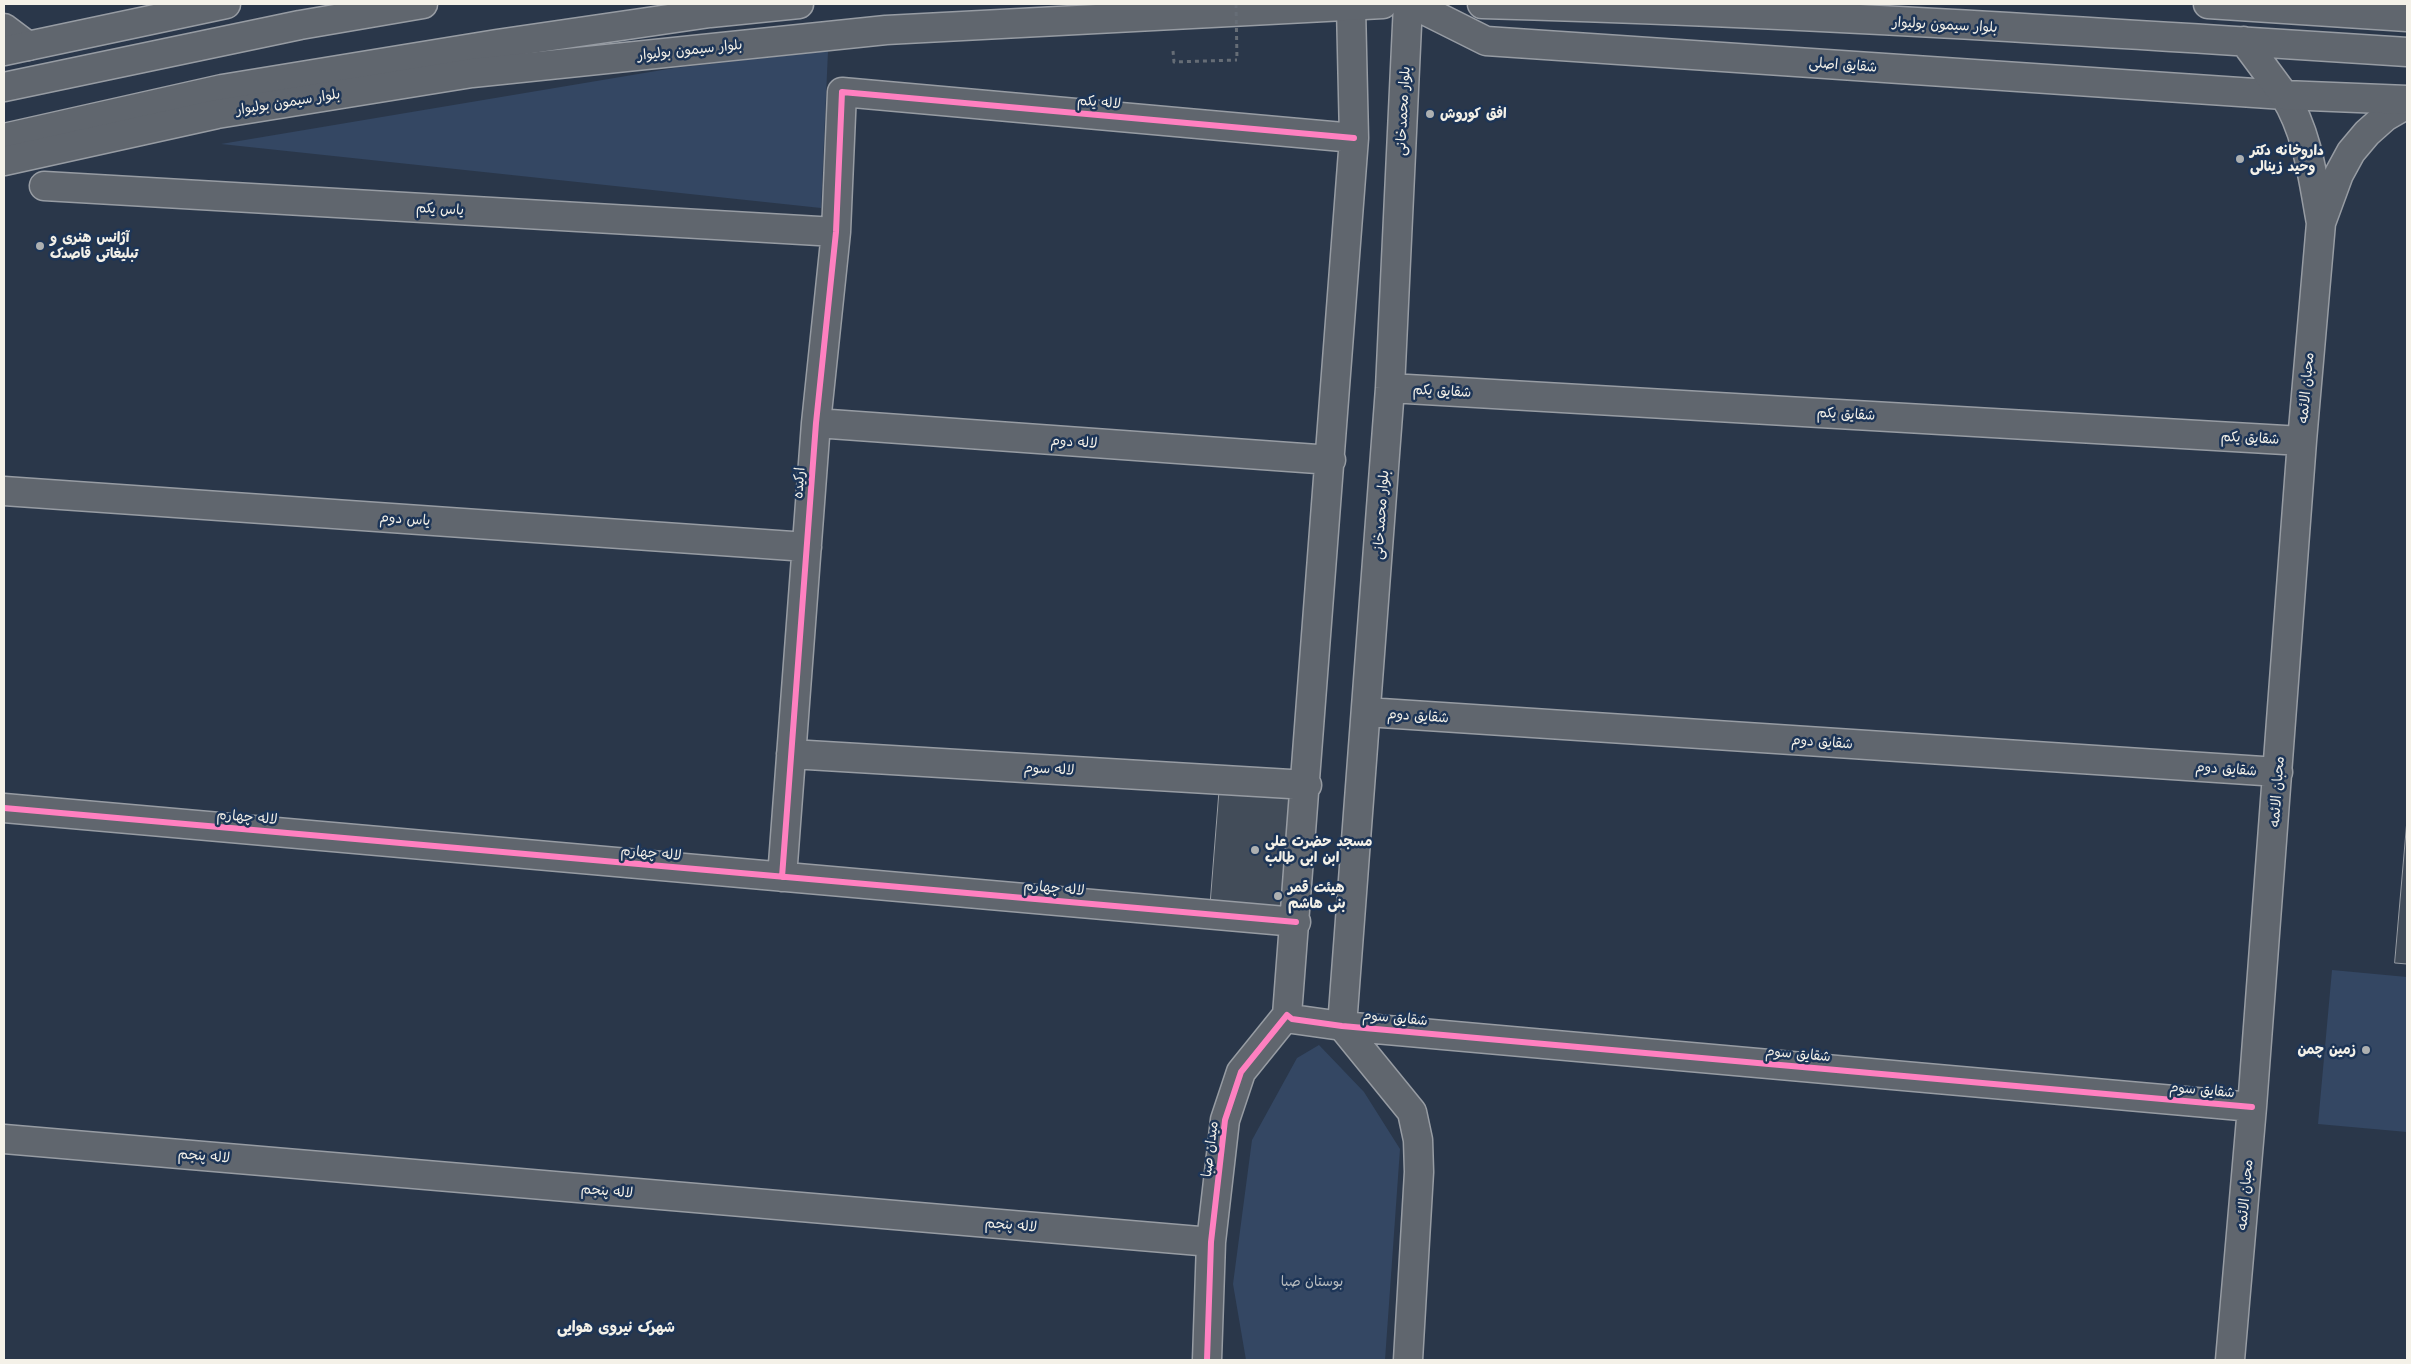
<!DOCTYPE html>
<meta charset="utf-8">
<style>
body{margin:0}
#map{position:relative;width:2411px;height:1364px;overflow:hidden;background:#2a374a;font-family:Mali,sans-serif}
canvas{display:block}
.frame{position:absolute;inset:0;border:5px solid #f4f1e8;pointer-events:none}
</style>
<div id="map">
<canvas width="2411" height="1364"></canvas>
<div class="frame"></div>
</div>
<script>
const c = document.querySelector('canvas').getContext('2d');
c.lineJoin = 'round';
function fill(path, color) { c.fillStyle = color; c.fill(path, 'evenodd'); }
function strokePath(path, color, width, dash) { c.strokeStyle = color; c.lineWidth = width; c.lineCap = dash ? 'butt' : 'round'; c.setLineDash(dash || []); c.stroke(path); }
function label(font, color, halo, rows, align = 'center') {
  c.font = font + ' Mali,"Playpen Sans Arabic",sans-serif'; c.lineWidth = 5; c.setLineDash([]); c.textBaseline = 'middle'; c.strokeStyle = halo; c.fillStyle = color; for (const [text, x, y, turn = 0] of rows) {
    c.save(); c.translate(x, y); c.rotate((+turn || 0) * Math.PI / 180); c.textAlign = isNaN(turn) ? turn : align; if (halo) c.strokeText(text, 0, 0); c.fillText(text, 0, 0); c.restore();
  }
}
fill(new Path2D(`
 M828 51 821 208 221 144 674 68Z
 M2332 970 2407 977V1132L2318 1124Z
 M1319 1045 1364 1092 1400 1149 1385 1360H1246L1233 1284 1252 1140 1297 1058Z`), '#344763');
const building = new Path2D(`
 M1220 783 1298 791 1290 915 1210 910Z
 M2407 820V964L2395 963Z`);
fill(building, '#424c59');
strokePath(building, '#979ca3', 1);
const minor = new Path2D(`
 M1412 4 1486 41 2284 95C2308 133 2313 179 2321 223
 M2208 4 2407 17
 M4 28 28 46
 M4 87 300 25 423 4
 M4 138 222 89 497 44 710 13 799 4
 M44 186 836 232
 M1390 388 2302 441
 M816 423 1331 460
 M4 491 807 547
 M1366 712 2278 772
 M791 754 1307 785
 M4 808 1296 922
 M782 877 816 423 836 232 842 92 1354 138
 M1287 1015 1354 138 1351 7
 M1342 1026 1390 388 1408 4
 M1342 1026 1412 1112 1418 1140 1419 1172 1408 1360
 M4 1139 1211 1242
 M1207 1360 1211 1242 1225 1120 1241 1072 1287 1015 1292 1019 1342 1026 2252 1107
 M2230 1360 2252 1107 2302 441 2321 223 2339 174 2351 152 2367 133 2385 117 2407 104`);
const major = new Path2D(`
 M1482 4C1791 12 2099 32 2407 52
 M2244 41 2284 95 2407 100
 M4 51 226 4
 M4 161 217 114 472 73 886 30 1383 4`);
strokePath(minor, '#979ca3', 31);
strokePath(major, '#979ca3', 31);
strokePath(new Path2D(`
 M1173 51 1174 62 1237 60`), '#666d76', 3, [4, 4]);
strokePath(minor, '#60666e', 28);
strokePath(major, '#60666e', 28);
strokePath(new Path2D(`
 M1236 4 1237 60`), '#666d76', 3, [4, 4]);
strokePath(new Path2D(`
 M4 808 1296 922
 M782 877 816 423 836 232 842 92 1354 138
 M1207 1360 1211 1242 1225 1120 1241 1072 1287 1015 1292 1019 1342 1026 2252 1107`), '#ff80c0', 6);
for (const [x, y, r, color] of [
 [1430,114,5,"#adb0b1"],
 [2240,159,5,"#adb0b1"],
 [40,246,5,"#adb0b1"],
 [1255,850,5,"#adb0b1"],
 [1278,896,5,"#adb0b1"],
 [2366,1050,5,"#adb0b1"]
]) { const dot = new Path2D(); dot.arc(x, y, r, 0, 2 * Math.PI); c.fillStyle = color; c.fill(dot); strokePath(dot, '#1d3557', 2); }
label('14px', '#f4f1e8', '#1d3557', [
 ["بلوار سیمون بولیوار",1945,25,3],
 ["بلوار سیمون بولیوار",690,50,-6],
 ["شقایق اصلی",1843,65,4],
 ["بلوار سیمون بولیوار",288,102,-9],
 ["لاله یکم",1099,102,5],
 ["بلوار محمدخانی",1403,111,-87],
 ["یاس یکم",440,209,3],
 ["محبان الائمه",2306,388,-85],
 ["شقایق یکم",1442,391,3],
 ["شقایق یکم",1846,414,3],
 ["شقایق یکم",2250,438,3],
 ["لاله دوم",1074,442,4],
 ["ارکیده",799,483,-86],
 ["بلوار محمدخانی",1381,515,-86],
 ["یاس دوم",405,519,4],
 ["شقایق دوم",1418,716,4],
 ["شقایق دوم",1822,742,4],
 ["لاله سوم",1049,769,3],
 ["شقایق دوم",2226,769,4],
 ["محبان الائمه",2277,792,-86],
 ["لاله چهارم",247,817,5],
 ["لاله چهارم",651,853,5],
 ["لاله چهارم",1054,888,5],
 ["شقایق سوم",1395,1018,5],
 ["شقایق سوم",1798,1054,5],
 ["شقایق سوم",2202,1090,5],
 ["میدان صبا",1210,1149,-83],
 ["لاله پنجم",204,1156,5],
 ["لاله پنجم",607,1191,5],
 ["محبان الائمه",2245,1195,-85],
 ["لاله پنجم",1011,1225,5]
]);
label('bold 14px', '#f4f1e8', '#1d3557', [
 ["افق کوروش",1440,114],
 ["داروخانه دکتر",2250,151],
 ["وحید زینالی",2250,167],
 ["آژانس هنری و",50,238],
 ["تبلیغاتی قاصدک",50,254],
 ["مسجد حضرت علی",1265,842],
 ["ابن ابی طالب",1265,858],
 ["هیئت قمر",1288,888],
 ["بنی هاشم",1288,904],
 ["زمین چمن",2356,1050,"right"]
], 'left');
label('14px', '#bbbfc1', '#1d3557', [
 ["بوستان صبا",1312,1282]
]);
label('bold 15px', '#f4f1e8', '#1d3557', [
 ["شهرک نیروی هوایی",616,1327]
]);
</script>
